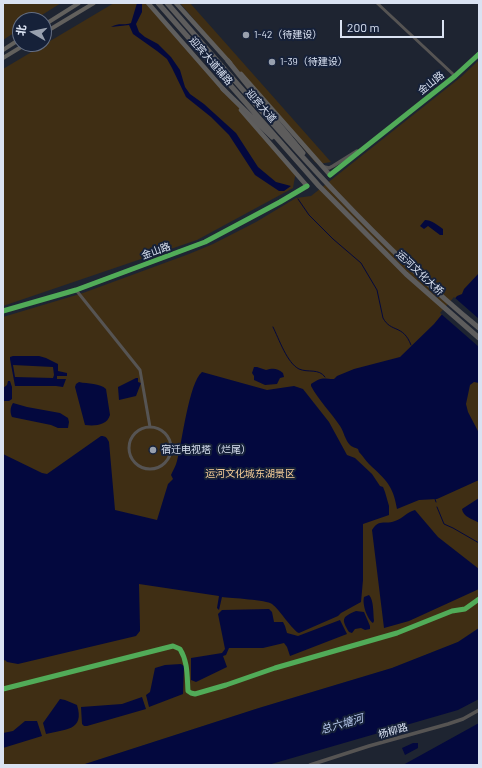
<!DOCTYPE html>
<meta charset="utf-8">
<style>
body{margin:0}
#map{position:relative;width:482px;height:768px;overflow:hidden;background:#1e2431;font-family:Barlow,"Noto Sans SC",sans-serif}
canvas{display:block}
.frame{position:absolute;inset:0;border:4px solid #dae2f2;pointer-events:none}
.north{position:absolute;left:12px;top:12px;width:40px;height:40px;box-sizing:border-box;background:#162139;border:1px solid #646e83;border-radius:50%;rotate:279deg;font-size:11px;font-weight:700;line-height:16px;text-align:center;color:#dae2f2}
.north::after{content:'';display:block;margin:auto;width:14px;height:18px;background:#98a0ae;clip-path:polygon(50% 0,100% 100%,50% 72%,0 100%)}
.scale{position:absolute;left:340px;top:20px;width:104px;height:18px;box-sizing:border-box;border:2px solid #dae2f2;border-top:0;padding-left:5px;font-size:12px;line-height:14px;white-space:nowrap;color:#dae2f2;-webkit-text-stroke:3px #162139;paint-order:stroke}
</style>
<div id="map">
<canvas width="482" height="768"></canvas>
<div class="frame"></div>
<div class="north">北</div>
<div class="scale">200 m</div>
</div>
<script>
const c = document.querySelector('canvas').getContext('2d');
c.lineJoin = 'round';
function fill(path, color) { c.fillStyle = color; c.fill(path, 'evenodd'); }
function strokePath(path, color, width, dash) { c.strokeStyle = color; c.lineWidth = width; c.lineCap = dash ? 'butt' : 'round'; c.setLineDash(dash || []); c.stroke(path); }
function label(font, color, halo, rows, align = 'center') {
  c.font = font + ' Barlow,"Noto Sans SC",sans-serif'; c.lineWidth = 4; c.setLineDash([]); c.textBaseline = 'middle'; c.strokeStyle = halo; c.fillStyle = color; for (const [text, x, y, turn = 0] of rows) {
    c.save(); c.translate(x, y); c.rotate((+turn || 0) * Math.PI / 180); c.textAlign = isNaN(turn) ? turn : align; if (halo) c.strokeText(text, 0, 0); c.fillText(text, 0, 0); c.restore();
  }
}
fill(new Path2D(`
 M3 3H61L34 20H20V29L3 40Z
 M114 3H150L296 171 293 188 197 240 3 306V69Z
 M180 3H190L331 162 319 164 315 162Z
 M479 60V628L458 642 392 668 259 708 82 765H3V317L83 293 189 254 213 244 256 222 296 198 311 196 461 77Z`), '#3f2e14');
fill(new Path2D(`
 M137 3H142V12L136 24 139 32 145 37 158 44 171 57 180 70 185 87 190 94 204 104 236 133 258 167 276 182 291 186 284 191H279L255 175 229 135 211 117 186 97 172 68 167 59 157 51 133 34 129 25 111 27C120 22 123 26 131 23Z
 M425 220C431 220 438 225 443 229V235H440L428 226 424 229 420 226Z
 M479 273V383L474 382 470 385 466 404 468 412 479 433V480L437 499 419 500 397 509C393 485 386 480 369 464 365 460 363 456 359 452L358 449C355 447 353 448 350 445 345 440 344 432 340 426 331 412 319 401 311 386V384C323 376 323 379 334 379L337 376 354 369 400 357 434 324 457 296 462 294 464 289Z
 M13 356H39L46 358 58 364V371L67 373V376H57V379H66L63 387 56 386H15L10 359V357ZM13 365 53 367 54 375 53 378 15 377Z
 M254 367H257L266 370C273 368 277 368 283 373L284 377 280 378 277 384 265 385 254 380V376L252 373Z
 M202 372 267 390 294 386 303 389 329 422 347 455 355 458 372 474 380 486 383 487 385 492 389 506V515L363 524V580L361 602 341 613 338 616 299 633C293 631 279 609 272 604 267 600 231 598 222 597L219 610 217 608 219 596 139 584 140 628V631L136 636 18 664 7 662 5 660 3 661V454L42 473 47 474 101 436C106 436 107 438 109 442L115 510 157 520 168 484 173 479 171 475C173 470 176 466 177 461 182 443 189 382 202 372Z
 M136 378H138V382L141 383 136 396 119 400 118 387Z
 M8 381H10L12 387V399L9 401H3V388L7 385Z
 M79 382C88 384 100 383 106 389L110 415C107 426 94 426 85 425L75 387 76 384Z
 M13 403 27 407 60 413 68 418 69 422 68 428H58L51 425 12 417C10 412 10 408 13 403Z
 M479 498V523C473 519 463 517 462 509Z
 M415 510 438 537 479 569V589L409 621 384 628 372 530C379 518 386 525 395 521 402 519 407 512 415 510Z
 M369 595C374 600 373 614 374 621L373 623C367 619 362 604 364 597Z
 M269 609 272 612 274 622H283L285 626 287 633 298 636 340 620 347 634 290 656 287 647 284 643 263 648H229L226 655 223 656 227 667 196 682 191 680V658L222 653 225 649 218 614 222 610Z
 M356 611 364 612 370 626V629L365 630 361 628 355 629 352 633 349 632C341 619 342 617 356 611Z
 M479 628V699L458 710 268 765H82L259 708 392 668 458 642Z
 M181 664 184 666 183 694 149 707 146 695 150 692 155 668 165 665Z
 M142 697 146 709 87 726H84L82 724 81 707 122 704Z
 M60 699 65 700 77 705C85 731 65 729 46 734L43 723Z
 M25 721H37L42 736 3 748V733L13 731Z
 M479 723V765H403Z
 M413 743H418V748L405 755 402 748Z`), '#03083e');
fill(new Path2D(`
 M454 297 479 319V347L440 313Z`), '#1e2431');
strokePath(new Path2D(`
 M298 199 309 215 333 239 361 263 377 290 383 318C391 333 403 324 411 345
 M273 327C279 339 287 363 299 369 308 373 319 368 325 377
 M435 499 436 502
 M437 507 444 524 453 528 479 543`), '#03083e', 1);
strokePath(new Path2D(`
 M377 3 455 76
 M76 290 140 370 150 427
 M129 448a21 21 0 1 1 42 0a21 21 0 1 1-42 0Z
 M3 689 173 646 180 649C188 662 187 676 188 691L191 693 195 694 226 685 275 668 397 633 452 611 465 609 479 599`), '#565453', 3);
strokePath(new Path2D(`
 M324 167 329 168 333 166 357 151
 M330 175 455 76 479 54
 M3 311 76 290 205 242 280 202 307 186
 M310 765 369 746 448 724 463 719 479 710`), '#565453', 3.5);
strokePath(new Path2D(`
 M44 25 79 3
 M44 33 94 3
 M3 50 20 39
 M3 58 26 44`), '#62605d', 4);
strokePath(new Path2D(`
 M148 3 224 90
 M176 3 230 63
 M241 74 330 175
 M241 110 307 186`), '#5f5e5d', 4.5);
strokePath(new Path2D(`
 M158 3 319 186 406 274 479 338
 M167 3C266 116 362 232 479 328
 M228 61 278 123 303 153
 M223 89 272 137`), '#5d5c5c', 5);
strokePath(new Path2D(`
 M330 175 455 76 479 54
 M3 311 76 290 205 242 280 202 307 186
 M3 689 173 646 180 649C188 662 187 676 188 691L191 693 195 694 226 685 275 668 397 633 452 611 465 609 479 599`), '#51ab58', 5);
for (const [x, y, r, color] of [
 [246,35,4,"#98a0ae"],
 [272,62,4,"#98a0ae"],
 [153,450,4,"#98a0ae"]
]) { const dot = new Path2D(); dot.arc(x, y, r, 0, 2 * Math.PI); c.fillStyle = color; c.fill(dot); strokePath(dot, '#162139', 1.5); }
label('10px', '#dae2f2', '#162139', [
 ["1-42（待建设）",254,35],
 ["1-39（待建设）",280,62],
 ["宿迁电视塔（烂尾）",161,450]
], 'left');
label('10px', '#dae2f2', '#162139', [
 ["迎宾大道辅路",211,61,49],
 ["金山路",431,83,-39],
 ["迎宾大道",261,106,49],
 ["金山路",156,251,-20],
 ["运河文化大桥",420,273,43],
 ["杨柳路",393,731,-16]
]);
label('10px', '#f6ce99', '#162139', [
 ["运河文化城东湖景区",250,474]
]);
label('italic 11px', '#baccf0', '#162139', [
 ["总六塘河",342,724,-16]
]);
</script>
